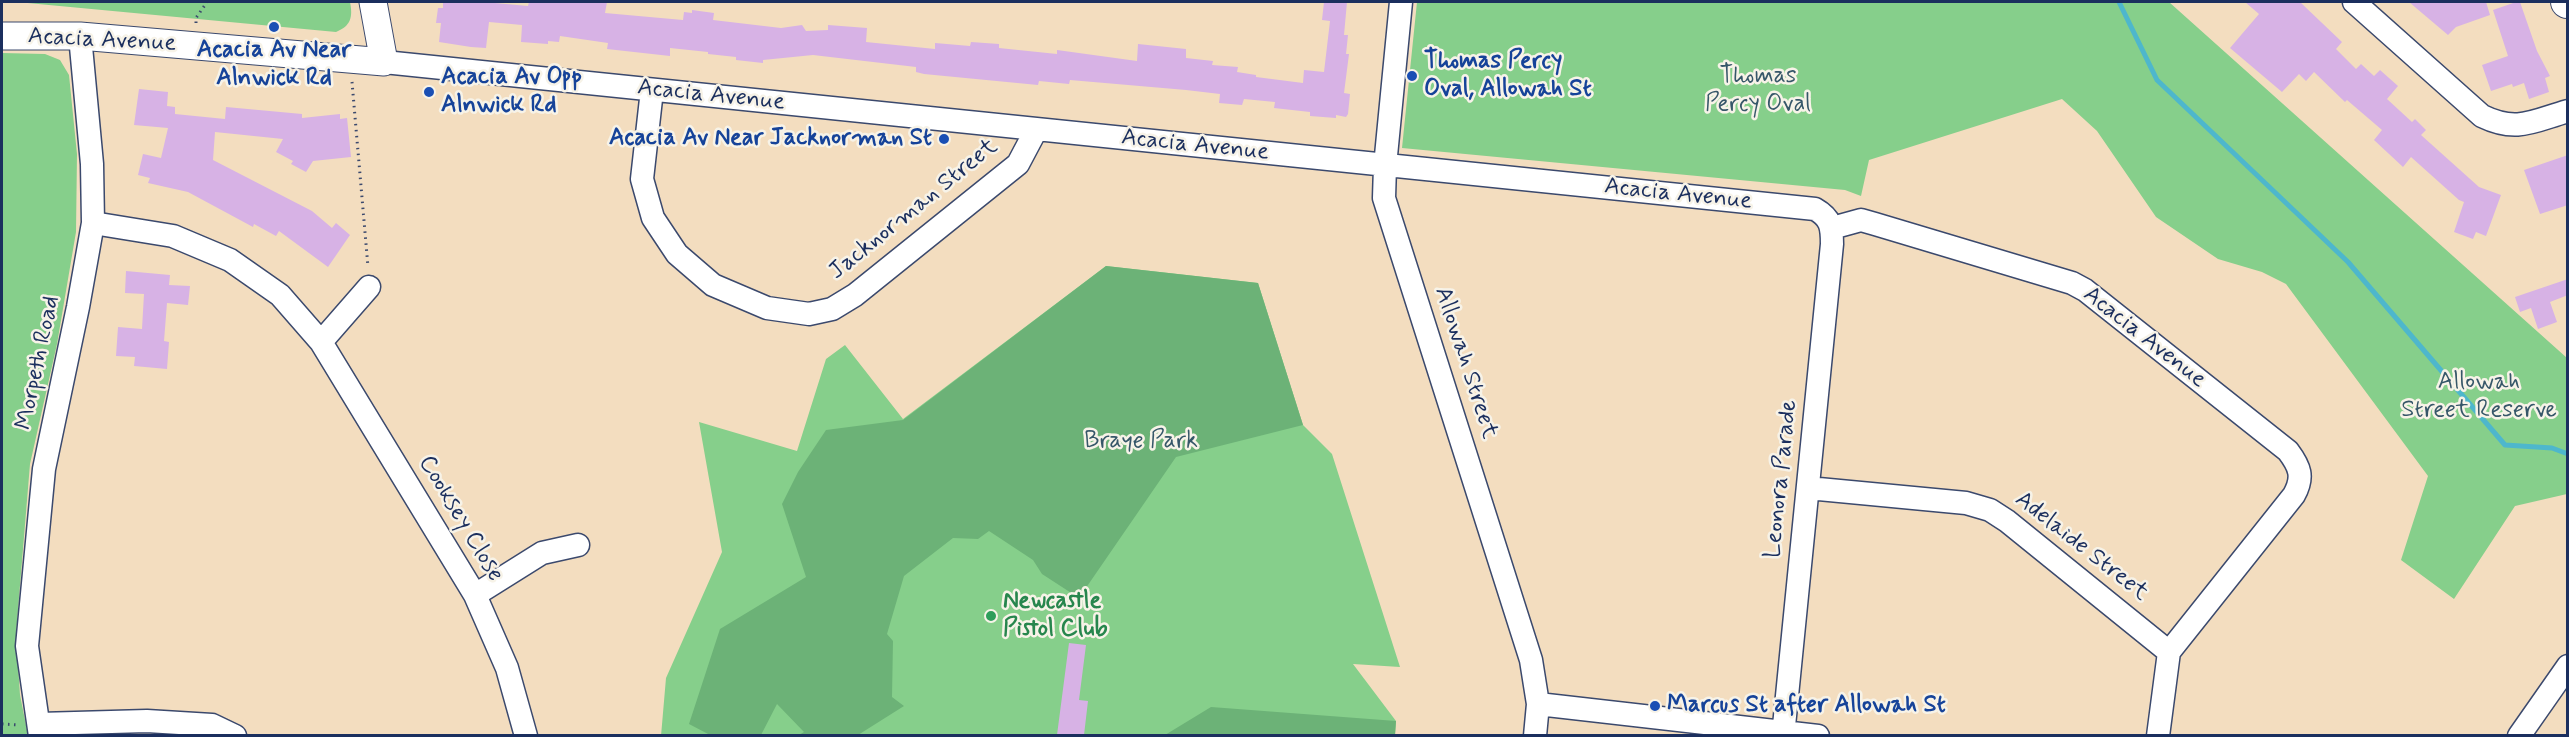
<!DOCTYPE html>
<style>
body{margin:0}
#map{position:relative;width:2569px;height:737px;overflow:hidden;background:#f3ddbf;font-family:Mynerve,sans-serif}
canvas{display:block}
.frame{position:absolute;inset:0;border:3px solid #1b2f5e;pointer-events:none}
</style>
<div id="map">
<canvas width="2569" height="737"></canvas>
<div class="frame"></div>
</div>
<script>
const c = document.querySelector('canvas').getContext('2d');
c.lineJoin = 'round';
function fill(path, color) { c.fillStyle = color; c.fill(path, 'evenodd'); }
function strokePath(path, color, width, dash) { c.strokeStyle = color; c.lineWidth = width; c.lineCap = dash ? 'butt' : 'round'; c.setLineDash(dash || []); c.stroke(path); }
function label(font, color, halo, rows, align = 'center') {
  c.font = font + ' Mynerve,sans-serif'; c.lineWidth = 5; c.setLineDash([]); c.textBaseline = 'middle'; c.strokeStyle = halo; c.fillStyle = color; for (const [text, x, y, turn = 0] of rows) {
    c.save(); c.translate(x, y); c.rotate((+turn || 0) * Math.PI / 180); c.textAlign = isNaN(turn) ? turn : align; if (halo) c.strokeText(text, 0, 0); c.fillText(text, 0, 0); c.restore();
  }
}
fill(new Path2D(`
 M17 2H350C353 17 351 26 336 32Z
 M1417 2H2169L2567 358V494L2515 506 2454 599 2401 560 2428 476 2286 284 2262 272 2218 259 2156 217 2097 131 2062 99 1869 160 1861 196 1845 190 1402 148Z
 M2 53 45 54 60 60 69 75 77 154 76 232 57 344 30 464 16 634 20 695 28 735H2Z
 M1106 266 1258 283 1303 425 1332 454 1400 667 1353 664 1396 721 1395 735 661 736 666 678 722 552 699 422 797 451 826 359 845 345 903 419Z`), '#86cf8b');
fill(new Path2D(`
 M1106 266 1258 283 1303 425 1176 457 1079 598 1042 574 1033 560 989 531 978 539 953 538 904 576 887 634 893 641 892 697 904 706 858 735H799L804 732 777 704 761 735H710L689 724 720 629 806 577 782 504 798 472 826 430 903 420Z
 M1211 707 1396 721 1395 735H1165Z`), '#6cb277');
strokePath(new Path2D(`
 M2119 2 2157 80 2348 262 2505 445 2552 448 2568 454`), '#4eb7cc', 5);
fill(new Path2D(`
 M443 2H484L528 6 529 2H607L605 13 683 20 684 12 692 13V10L714 13 713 20 781 28 802 25 806 31 828 30V25L867 28 866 42 935 49V43L970 46 971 42 999 44V48L1057 54V50L1137 61 1138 44 1186 49V58L1213 61 1212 65 1238 67 1237 72 1256 75V77L1303 83 1304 70 1324 72 1330 21 1322 20 1324 2H1347L1344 35H1348L1346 54H1349L1344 93 1350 94 1348 114 1346 117 1336 115V118L1310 116V112L1274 108 1275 102 1244 99 1242 105 1219 103 1220 94 1186 90 1070 80 1069 84 1039 81 1038 85 924 74 916 72V67L813 55 763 60V63L736 60V57L708 54V52L670 48V56L607 49 608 43 560 36 559 42 548 41V44L521 42 522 25 489 22 486 48 471 47 439 42 441 23H436L438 8H443Z
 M2245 2H2300L2342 42 2336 49 2356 69 2361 64 2374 76 2380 70 2398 86 2387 99 2412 122 2415 119 2426 130 2421 135 2479 187 2501 195 2486 236 2476 232 2473 239 2454 232 2464 202 2459 200 2411 157 2403 167 2374 140 2382 130 2347 100 2345 102 2314 72 2306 81 2299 74 2282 92 2230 48 2259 14Z
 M2409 2H2486L2490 15 2456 27 2448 35Z
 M2516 2H2520L2537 51 2550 76 2545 78 2549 92 2529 99 2524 83 2513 87 2512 84 2491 91 2482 65 2508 56 2493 10Z
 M139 89 168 92 167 106 175 107V114L225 119 226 107 302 114V118L340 114V119L347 118 351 157 313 161 306 172 291 164 293 161 276 152 283 139 215 132 213 160 312 211 332 228 336 223 350 235 328 267 279 231 276 236 254 224 253 227 188 192 148 183 150 178 138 175 143 154 161 158 168 128 134 125Z
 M2568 155V205L2540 214 2524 170Z
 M126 271 170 275 169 285 190 286 188 305 167 303 164 341 169 342 167 369 134 366 135 357 116 356 118 327 142 329 144 294 125 293Z
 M2568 279V295L2550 302 2557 322 2538 329 2531 308 2520 312 2515 297Z
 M1069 643 1086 645 1079 700 1088 701 1084 735H1057Z`), '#d7b2e5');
const minor = new Path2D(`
 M1401 2 1385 166 1384 198 1531 660 1538 704 1535 736
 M2354 2 2482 116C2517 133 2533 121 2568 111
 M384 62 1815 209C1831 218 1832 227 1832 244L1783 736
 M652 90 642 179 653 218 677 254 713 285 767 308 809 314 832 309 855 295 1018 164 1036 130
 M93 223 173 236 230 260 280 295 321 342 475 595 507 668 526 736
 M1832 228 1861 220 1875 224 2072 283 2085 290 2288 451C2300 467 2304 477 2294 495L2169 652 2158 736
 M321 342 369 287
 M1808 488 1966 503 1990 510 2007 521 2169 652
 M475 595 542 553 578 545
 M1538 704 1818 736
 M39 724 147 721 212 725 235 736
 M40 736 27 646 44 469 78 307 93 223 92 164 80 36
 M2519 736 2568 666`);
const tertiary = new Path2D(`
 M2 36H80L384 62 373 2`);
const secondary = new Path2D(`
 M2567 2H2568`);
strokePath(minor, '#3b496d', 25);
strokePath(tertiary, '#3b496d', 29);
strokePath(secondary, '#3b496d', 34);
strokePath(new Path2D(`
 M196 23V18L207 2
 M352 82 368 267
 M2 724 19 725`), '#3b496d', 3, [1.5, 4.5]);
strokePath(minor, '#fff', 22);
strokePath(tertiary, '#fff', 27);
strokePath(secondary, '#fff', 32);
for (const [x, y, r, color] of [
 [274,27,6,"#1a4fb4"],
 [1412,76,6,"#1a4fb4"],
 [429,92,6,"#1a4fb4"],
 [944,139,6,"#1a4fb4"],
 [991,616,6,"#2e9e5b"],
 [1655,706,6,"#1a4fb4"]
]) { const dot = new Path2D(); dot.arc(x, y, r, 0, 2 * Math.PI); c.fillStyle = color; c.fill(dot); strokePath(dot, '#f7f3e8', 2); }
label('24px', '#1b2f5e', '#f7f3e8', [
 ["Acacia Avenue",102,41,3],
 ["Acacia Avenue",711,96,6],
 ["Acacia Avenue",1195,146,6],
 ["Acacia Avenue",1678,195,6],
 ["Jacknorman Street",914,210,-39],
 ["Acacia Avenue",2144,338,38],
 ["Morpeth Road",39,363,-78],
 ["Allowah Street",1465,363,72],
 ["Leonora Parade",1782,479,-84],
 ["Cooksey Close",460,519,59],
 ["Adelaide Street",2081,547,38]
]);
label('bold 24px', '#164399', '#f7f3e8', [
 ["Acacia Av Near",274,51,"center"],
 ["Alnwick Rd",274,79,"center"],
 ["Thomas Percy",1424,62],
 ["Oval, Allowah St",1424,90],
 ["Acacia Av Opp",441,78],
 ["Alnwick Rd",441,106],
 ["Acacia Av Near Jacknorman St",932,139,"right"],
 ["Marcus St after Allowah St",1667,706]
], 'left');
label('24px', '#365769', '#f7f3e8', [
 ["Thomas",1758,77],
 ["Percy Oval",1758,105],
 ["Allowah",2479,383],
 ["Street Reserve",2479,411],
 ["Braye Park",1141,442]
]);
label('bold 24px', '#27864d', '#f7f3e8', [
 ["Newcastle",1003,602],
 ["Pistol Club",1003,630]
], 'left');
</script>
